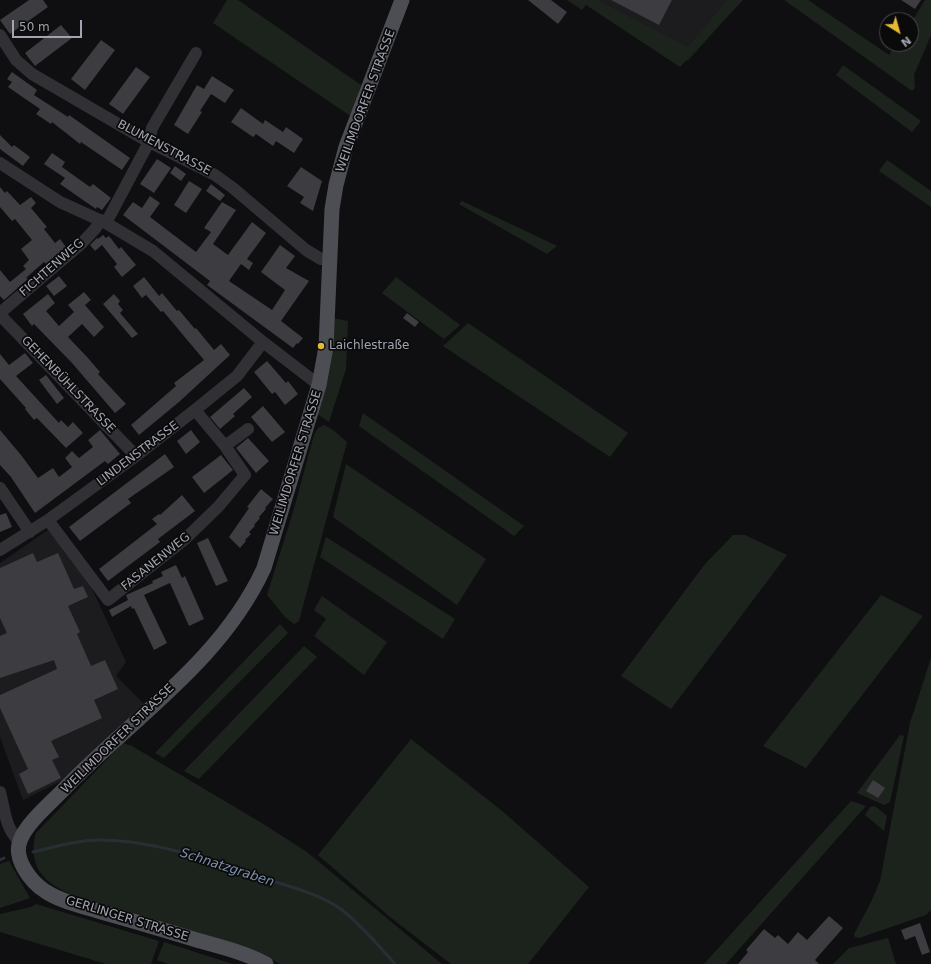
<!DOCTYPE html>
<meta charset="utf-8">
<style>
body{margin:0}
#map{position:relative;width:931px;height:964px;overflow:hidden;background:#0f0f11;font-family:"DejaVu Sans",sans-serif}
canvas{display:block}
.north{position:absolute;left:879px;top:12px;width:40px;height:40px;box-sizing:border-box;background:#0b0a0b;border:1px solid #47484d;border-radius:50%;rotate:143deg;font-size:11px;font-weight:700;line-height:16px;text-align:center;color:#a1a5b1}
.north::after{content:'';display:block;margin:auto;width:14px;height:18px;background:#e5ba33;clip-path:polygon(50% 0,100% 100%,50% 72%,0 100%)}
.scale{position:absolute;left:12px;top:20px;width:70px;height:18px;box-sizing:border-box;border:2px solid #a1a5b1;border-top:0;padding-left:5px;font-size:12px;line-height:14px;white-space:nowrap;color:#a1a5b1;-webkit-text-stroke:3px #0b0a0b;paint-order:stroke}
</style>
<div id="map">
<canvas width="931" height="964"></canvas>
<div class="north">N</div>
<div class="scale">50 m</div>
</div>
<script>
const c = document.querySelector('canvas').getContext('2d');
c.lineJoin = 'round';
function fill(path, color) { c.fillStyle = color; c.fill(path, 'evenodd'); }
function strokePath(path, color, width, dash) { c.strokeStyle = color; c.lineWidth = width; c.lineCap = dash ? 'butt' : 'round'; c.setLineDash(dash || []); c.stroke(path); }
function label(font, color, halo, rows, align = 'center') {
  c.font = font + ' "DejaVu Sans",sans-serif'; c.lineWidth = 3.5; c.setLineDash([]); c.textBaseline = 'middle'; c.strokeStyle = halo; c.fillStyle = color; for (const [text, x, y, turn = 0] of rows) {
    c.save(); c.translate(x, y); c.rotate((+turn || 0) * Math.PI / 180); c.textAlign = isNaN(turn) ? turn : align; if (halo) c.strokeText(text, 0, 0); c.fillText(text, 0, 0); c.restore();
  }
}
fill(new Path2D(`
 M581 0H742L688 61Z
 M48 530 87 578 126 662 116 676 146 706 61 781 23 800 0 737V563Z`), '#1c1b1d');
fill(new Path2D(`
 M227 0H238L361 85 352 117 213 23Z
 M567 0H588L587 3 589 0H597L688 47 728 0H743L680 67 586 5 582 10Z
 M784 0H808L889 55 896 44H911V23L925 0H931V35L914 75 915 88 912 91Z
 M843 65 921 121 912 132 836 75Z
 M887 160 931 191V207L879 171Z
 M462 201 553 244 557 246 547 254 459 204Z
 M396 277 460 325 444 339 382 293Z
 M333 318 348 321 346 369 329 422 317 414Z
 M468 323 628 433 610 457 443 346Z
 M363 413 524 526 514 536 359 426Z
 M324 425 333 430 347 442 299 621 294 624 285 617 267 595 293 512 314 435 318 428Z
 M346 464 486 559 457 605 333 517Z
 M733 535H745L787 555 671 709 621 676 705 564Z
 M326 537 455 619 443 639 320 557Z
 M881 595 923 616 806 768 763 746Z
 M322 596 387 642 364 675 314 636 326 619 314 610Z
 M280 624 288 633 164 758 155 753Z
 M304 646 317 657 199 779 184 771Z
 M931 658V910L926 915 859 938 855 937 854 934 870 904 880 881 910 723Z
 M900 735 904 736 890 802 884 805 857 793Z
 M411 739 501 810 589 887 528 964H451L390 917 318 855Z
 M123 743 132 746 265 825 307 852 442 964H280L257 952C215 939 173 926 131 914 108 907 64 896 47 880 33 867 31 851 36 833Z
 M851 801 866 806 726 964H704Z
 M875 806 887 816 884 831 865 815 870 807Z
 M9 861 30 898 0 908V864Z
 M36 904 159 941 151 964H106L0 932V914L31 907Z
 M888 938 896 964H833L849 948Z
 M164 942 233 964H168L157 960Z`), '#1c231d');
strokePath(new Path2D(`
 M33 852C54 847 77 840 98 840 155 840 207 860 260 877 287 886 319 893 342 910 358 922 381 948 395 964
 M0 860 4 858`), '#292e35', 3);
fill(new Path2D(`
 M29 0H43L48 7 10 34 0 20Z
 M528 0H551L567 12 558 24Z
 M611 0H672L659 25Z
 M901 0H921L915 9Z
 M61 25 72 38 35 66 25 53Z
 M101 40 115 50 85 90 71 79Z
 M136 67 150 77 123 114 109 104Z
 M12 72 37 90 34 95 68 117 69 115 130 158 122 170 81 142 80 144 52 122 51 124 36 114 40 109 8 87 12 82 7 79Z
 M212 76 234 90 225 103 211 94 200 111 202 112 188 134 174 125 197 85 204 89Z
 M241 108 263 124 265 120 283 132 286 127 303 139 294 153 276 141 273 146 256 134 253 137 231 122Z
 M0 135 12 147 14 145 30 157 23 166 0 149Z
 M52 153 65 162 62 167 90 187 93 184 111 198 102 210 97 207 96 209 60 184 65 178 44 164Z
 M157 159 171 168 154 193 140 184Z
 M175 166 186 174 181 181 170 173Z
 M301 167 322 181 313 211 300 203 304 197 287 186Z
 M189 181 202 189 186 213 174 205Z
 M211 184 225 195 220 201 206 191Z
 M0 187 5 193 7 191 20 205 31 197 36 203 31 208 47 227 44 229 55 243 60 239 66 247 46 264 44 262 26 278 28 279 4 300 0 296V270L10 282 26 269 23 266 29 260 21 249 32 240 15 219 12 221 0 207Z
 M150 196 160 203 150 217 196 252 211 232 204 228 222 202 236 210 213 244 228 255 252 222 266 233 247 259 253 263 249 270 241 264 229 281 272 310 285 290 261 272 280 245 295 256 286 268 309 281 281 321 303 338 298 344 297 343 293 348 207 285 210 281 123 215 133 202 142 208Z
 M103 235 106 238 109 236 119 249 121 247 136 265 122 277 114 267 117 264 102 245 95 251 90 245 97 238 98 239Z
 M59 276 67 286 54 296 46 286Z
 M144 277 159 296 162 293 177 311 179 310 195 329 196 328 214 350 221 344 230 355 179 402 139 435 131 425 176 386 174 383 204 360 163 311 161 312 146 295 142 298 133 286Z
 M84 292 91 300 85 305 104 327 94 337 82 324 68 337 88 358 100 372 98 374 126 404 115 413 72 363 34 324 32 326 23 314 48 294 55 303 46 311 59 326 74 312 68 305Z
 M114 294 120 301 118 304 123 310 120 313 138 334 132 338 103 304Z
 M407 313 419 322 415 327 403 318Z
 M25 353 33 363 16 376 59 423 61 420 68 427 73 422 83 433 66 448 37 418 34 420 25 409 26 408 0 379V354L9 365Z
 M267 361 286 383 288 381 298 394 285 405 275 392 272 394 254 372Z
 M46 375 64 398 57 404 39 380Z
 M244 388 252 397 233 414 235 416 220 429 210 417Z
 M263 406 285 432 272 442 251 417Z
 M0 430 21 455 38 478 53 468 59 477 72 467 65 458 72 451 79 458 93 447 88 440 100 430 120 454 108 464 105 461 35 513 11 477 0 465Z
 M191 430 200 442 186 454 177 441Z
 M248 438 269 461 256 473 236 448Z
 M165 454 174 467 128 499 131 503 80 541 69 527Z
 M221 455 233 470 204 493 192 477Z
 M261 489 273 499 265 508 266 509 259 517 260 518 254 525 255 526 249 532 251 534 245 540 246 541 240 548 229 537 249 508 247 507Z
 M182 495 195 511 158 539 160 542 108 581 99 569 157 524 152 519 159 514 160 515Z
 M6 513 12 527 0 532V515Z
 M208 538 228 581 216 586 197 543Z
 M33 553 37 562 58 553 74 589 83 586 88 597 68 606 80 632 77 634 91 666 105 660 118 689 94 700 102 718 51 741 59 757 52 760 61 778 28 794 19 774 28 769 0 708V695L57 669 54 660 0 678V636L7 633 0 618V568Z
 M176 565 182 578 185 576 204 619 189 626 170 583 144 595 167 643 154 650 134 608 132 609 131 606 112 617 109 610 128 600 126 595 153 583 152 581 163 576 161 572Z
 M873 780 885 788 878 798 866 791Z
 M829 916 843 928 815 960 819 964H738L748 952 746 950 764 929 775 938 778 935 788 944 798 932 807 940Z
 M920 923 930 952 922 955 915 936 905 940 901 930Z`), '#3c3c41');
strokePath(new Path2D(`
 M0 35 16 60 32 74 149 142 215 175 233 188 306 250 321 259H330
 M0 163 60 202 106 223 153 251 263 342 319 385
 M106 223 149 142 152 128 196 53
 M0 313 81 244 95 229 101 220
 M0 315 136 456
 M225 446 248 429
 M0 488 30 532
 M48 520 108 600 185 539 218 507 245 475 225 446 195 410
 M0 550 48 520 136 456 195 410 237 376 263 342
 M0 792C5 810 5 828 19 841`), '#313135', 12);
strokePath(new Path2D(`
 M266 964C246 953 222 947 200 941 167 931 134 921 101 912 83 906 61 902 45 891 31 882 13 859 20 841 26 823 52 802 65 788 134 717 222 660 264 568L319 385 326 347 332 209 336 185 346 147 402 0`), '#4d4e54', 15);
for (const [x, y, r, color] of [
 [321,346,4,"#e5ba33"]
]) { const dot = new Path2D(); dot.arc(x, y, r, 0, 2 * Math.PI); c.fillStyle = color; c.fill(dot); strokePath(dot, '#0b0a0b', 1.5); }
label('12px', '#a1a5b1', '#0b0a0b', [
 ["WEILIMDORFER STRASSE",366,101,-70],
 ["BLUMENSTRASSE",164,148,28],
 ["FICHTENWEG",52,268,-41],
 ["GEHENBÜHLSTRASSE",68,385,46],
 ["LINDENSTRASSE",138,454,-37],
 ["WEILIMDORFER STRASSE",296,463,-73],
 ["FASANENWEG",156,562,-39],
 ["WEILIMDORFER STRASSE",118,739,-44],
 ["GERLINGER STRASSE",127,919,17]
]);
label('12px', '#a1a5b1', '#0b0a0b', [
 ["Laichlestraße",329,346]
], 'left');
label('italic 13px', '#7a8faa', '#0b0a0b', [
 ["Schnatzgraben",227,868,18]
]);
</script>
